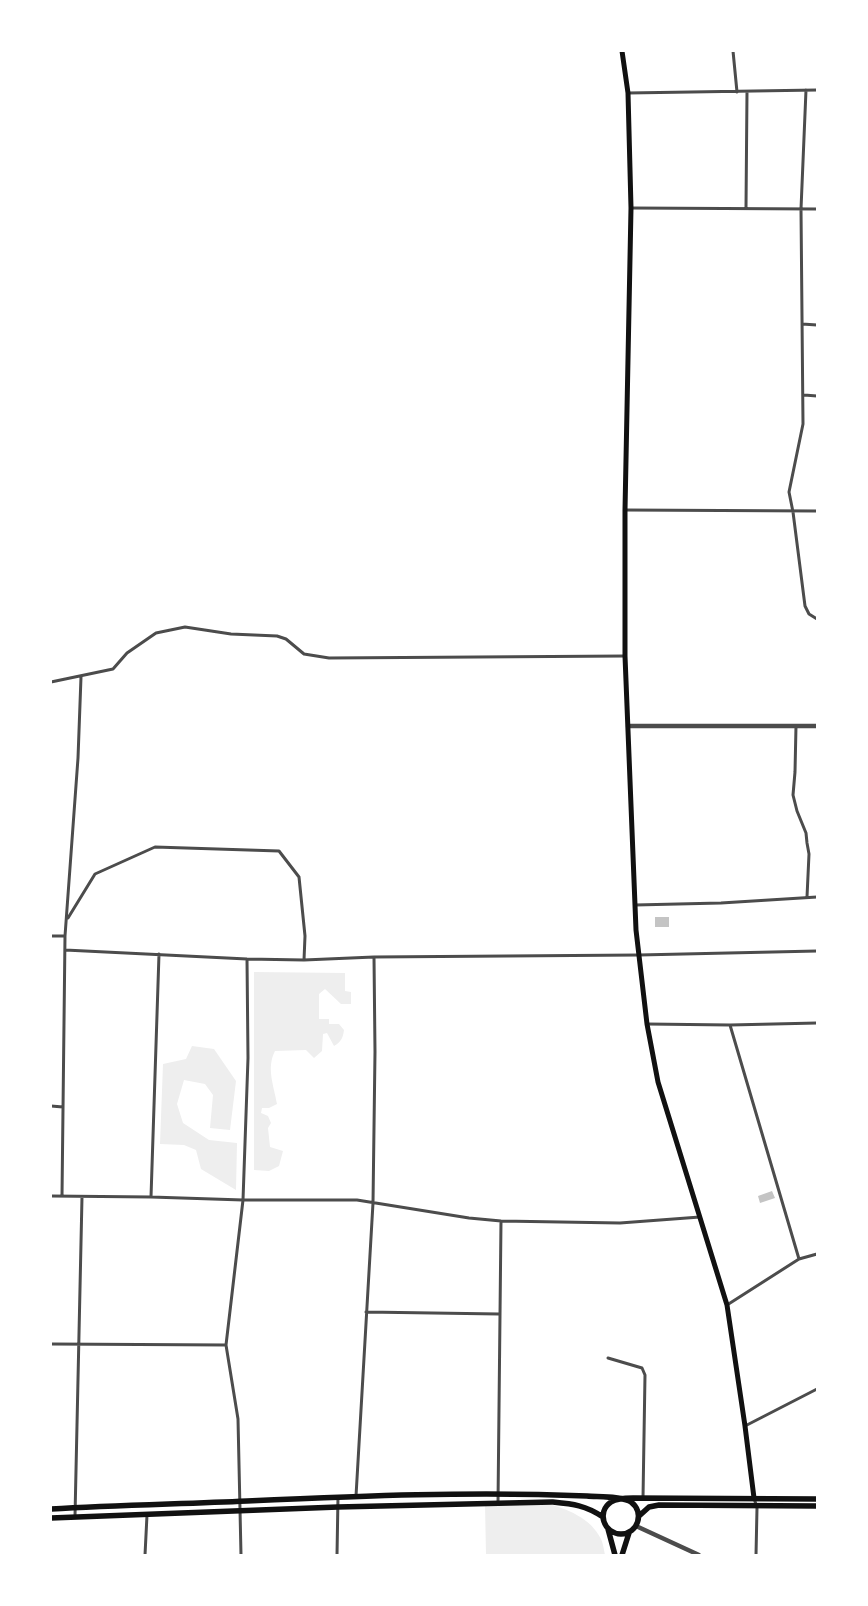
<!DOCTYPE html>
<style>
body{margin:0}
#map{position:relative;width:868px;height:1606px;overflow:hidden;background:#fff;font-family:Helvetica,sans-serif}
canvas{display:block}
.frame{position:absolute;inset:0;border:52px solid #fff;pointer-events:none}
</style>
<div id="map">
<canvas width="868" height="1606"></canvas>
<div class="frame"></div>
</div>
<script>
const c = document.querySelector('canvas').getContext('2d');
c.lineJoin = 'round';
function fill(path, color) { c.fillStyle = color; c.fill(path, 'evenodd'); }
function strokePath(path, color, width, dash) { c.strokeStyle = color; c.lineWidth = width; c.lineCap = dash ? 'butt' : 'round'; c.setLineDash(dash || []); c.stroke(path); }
fill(new Path2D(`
 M254 972 345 973V991L351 992V1004H341L325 989 319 994V1019H329V1024H339L344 1030C343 1038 341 1042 334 1046L327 1033 323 1034 322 1051 314 1058 306 1050 275 1051C266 1068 274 1086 277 1104L269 1108H262L261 1113 268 1116 271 1123 268 1128 270 1147 283 1151 279 1166 269 1171 254 1170Z
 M192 1046 214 1049 236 1081 230 1130 210 1128 213 1095 205 1084 184 1080 177 1104 183 1123 209 1140 237 1143 236 1190 201 1169 196 1150 184 1145 160 1144 163 1064 186 1059Z
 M546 1503C567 1509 591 1518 601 1539 603 1543 604 1550 605 1555H486L485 1504Z`), '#eee');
fill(new Path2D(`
 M655 917H669V927H655Z
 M772 1191 775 1198 760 1203 758 1196Z`), '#c4c4c4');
strokePath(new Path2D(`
 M733 51 737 92
 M806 90 801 209 803 424 789 492 793 512 805 606 809 614 817 619
 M628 93 817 90
 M746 207 747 92
 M631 208 817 209
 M802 324 817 325
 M804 395 817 396
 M625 510 817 511
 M51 682 113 669 127 653 156 633 185 627 231 634 277 636 286 639 304 654 329 658 625 656
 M796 726 795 772 793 795 797 811 806 833 807 843 809 854 807 897
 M635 905 721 903 817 897
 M68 918 95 874 155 847 279 851 299 877 305 936 304 960
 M51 936H65
 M65 950 247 959 304 960 374 957 639 955 817 951
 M647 1024 730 1025 817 1023
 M51 1106 63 1107
 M51 1196 151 1197 243 1200H357L469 1218 501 1221 620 1223 700 1217
 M62 1196 65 936 78 758 81 677
 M151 1197 159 954
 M799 1259 817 1254
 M727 1305 799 1259 730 1025
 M366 1312 499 1314
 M51 1344 226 1345
 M608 1358 642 1368 645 1375 643 1498
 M745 1426 817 1389
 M356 1496 373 1203 375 1052 374 957
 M754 1498 757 1508 756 1555
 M498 1503 501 1221
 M75 1516 82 1197
 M145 1555 147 1515
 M241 1555 238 1419 226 1345 243 1200 248 1058 247 959
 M337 1555 338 1497`), '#4c4c4c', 3);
strokePath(new Path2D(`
 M628 726H817
 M636 1526 699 1555`), '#4c4c4c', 4.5);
strokePath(new Path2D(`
 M622 51 628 93 631 208 625 510V656L636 930 647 1024 658 1082 727 1305 745 1426 754 1498`), '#111', 5);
strokePath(new Path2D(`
 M51 1509C117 1505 182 1504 247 1501 360 1496 473 1491 587 1496 598 1497 622 1496 631 1502 645 1512 638 1534 621 1534 604 1534 596 1512 611 1502 617 1498 626 1498 633 1498L817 1499
 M639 1516 649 1507 659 1505 817 1506
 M51 1518 338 1507 552 1502C573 1504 585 1505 603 1517
 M608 1529 615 1555
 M622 1555 629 1533`), '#111', 5.5);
</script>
